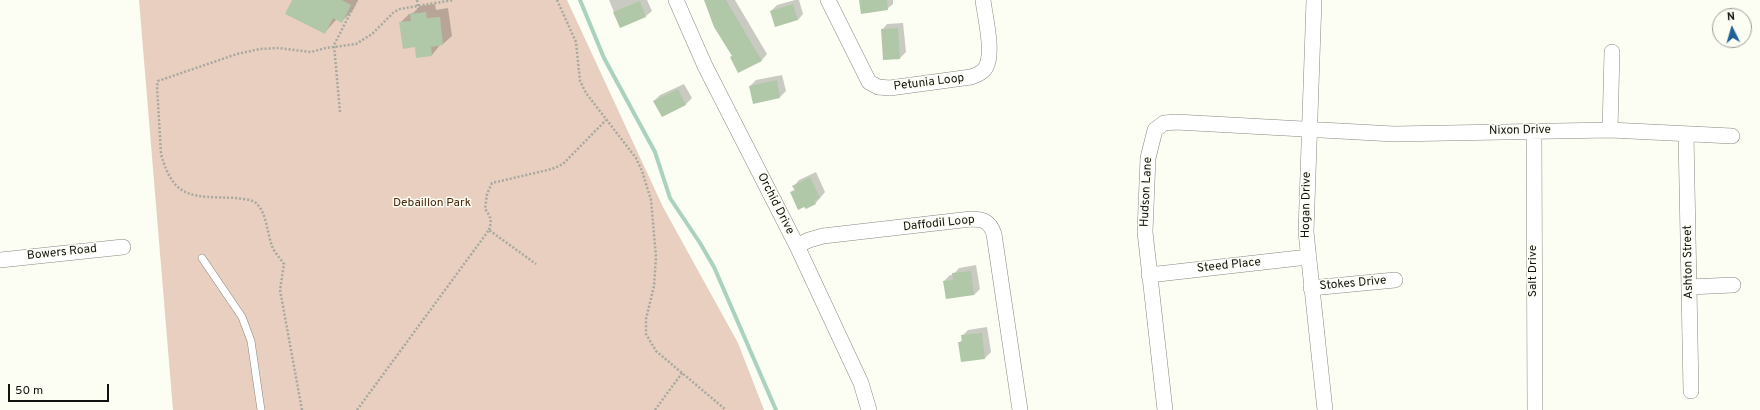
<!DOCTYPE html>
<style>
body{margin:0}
#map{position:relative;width:1760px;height:410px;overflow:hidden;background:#fcfdf3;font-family:Overpass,sans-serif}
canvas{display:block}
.north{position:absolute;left:1712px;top:8px;width:40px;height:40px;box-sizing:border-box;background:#fcfdf3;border:1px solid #9e9f98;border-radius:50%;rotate:355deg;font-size:11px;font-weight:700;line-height:16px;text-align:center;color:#121310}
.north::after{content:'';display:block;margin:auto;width:14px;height:18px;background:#226197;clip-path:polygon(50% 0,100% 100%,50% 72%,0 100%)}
.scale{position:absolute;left:8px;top:384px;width:101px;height:18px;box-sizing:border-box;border:2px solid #121310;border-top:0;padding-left:5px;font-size:12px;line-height:14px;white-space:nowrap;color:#121310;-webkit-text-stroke:3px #fcfdf3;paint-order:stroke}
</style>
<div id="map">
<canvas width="1760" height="410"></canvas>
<div class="north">N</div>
<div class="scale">50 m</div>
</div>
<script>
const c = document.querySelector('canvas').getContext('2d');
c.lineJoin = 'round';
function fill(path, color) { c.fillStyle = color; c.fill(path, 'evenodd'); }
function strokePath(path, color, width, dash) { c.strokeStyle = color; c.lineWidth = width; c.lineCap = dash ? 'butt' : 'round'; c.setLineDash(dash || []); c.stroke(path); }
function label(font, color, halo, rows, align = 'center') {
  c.font = font + ' Overpass,sans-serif'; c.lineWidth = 3; c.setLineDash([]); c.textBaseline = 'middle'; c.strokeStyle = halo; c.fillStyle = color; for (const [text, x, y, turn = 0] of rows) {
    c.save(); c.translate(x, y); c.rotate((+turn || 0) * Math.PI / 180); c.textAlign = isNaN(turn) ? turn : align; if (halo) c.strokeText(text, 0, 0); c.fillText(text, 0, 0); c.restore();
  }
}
fill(new Path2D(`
 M139 0H567L663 207 738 343 764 410H173Z`), '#e8cfbf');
fill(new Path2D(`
 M293 0H358L353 10 342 21 337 19 325 32Z
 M609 0H647L652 11 646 16 620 27Z
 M704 0H735L767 54 762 60 739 72 733 56Z
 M795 0H799L803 14 798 20 771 11 777 5Z
 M860 0H893V4L887 9Z
 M435 4 436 10 448 8 452 36 443 44 440 45 432 55 415 46 400 23 409 14 413 13 420 6Z
 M903 23 906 52 900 58 884 59 882 30 887 24Z
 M782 75 786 91 780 97 750 86 756 80Z
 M684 84 692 98 686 104 662 116 654 101 660 95Z
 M816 172 825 192 815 204 791 193 795 189 794 186 799 180Z
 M976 265 980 289 974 295 944 281 950 275H953L959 268Z
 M987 327 991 352 985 358 962 361 959 343 963 339 962 336 968 330Z`), '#0003');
strokePath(new Path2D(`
 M580 0 604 58 655 152 670 198 700 243 714 267 776 410`), '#a9d2bf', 4);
fill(new Path2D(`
 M292 0H342L351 5 342 23 333 18 325 34 285 14Z
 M704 0H726L762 61 738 73 730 57 732 56 714 27Z
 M859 0H887L888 10 861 14Z
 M640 1 646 17 620 28 613 12Z
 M793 4 798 20 775 27 770 11Z
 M426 12 427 18 440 17 443 45 431 47 432 56 416 58 415 47 403 49 399 22 411 21 410 14Z
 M898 28 900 59 883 60 881 29Z
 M777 80 780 98 753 104 749 86Z
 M678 89 686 105 662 117 653 101Z
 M810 177 820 198 814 201 816 204 806 209 804 207 798 210 790 192 795 190 792 186Z
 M971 271 974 295 946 299 943 281 953 280 952 273Z
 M982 333 985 359 961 362 958 342H962L961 335Z`), '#b0c8a8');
const service = new Path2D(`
 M202 258 242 317 251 341 261 410`);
const minor = new Path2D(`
 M676 0 705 66 797 246 861 383 869 410
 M828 0 869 82 878 87 890 88 971 77C976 75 983 73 986 67 994 52 985 17 983 0
 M1314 0 1306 232 1325 410
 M1610 130 1612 52
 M1534 131 1535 410
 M1686 134 1691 391
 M797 246 809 240 823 236 971 219C984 219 990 222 994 234L1020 410
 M0 260 123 247
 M1149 275 1308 257
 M1689 287 1733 285
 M1311 288 1395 280
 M1165 410 1145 232 1148 158 1155 130 1164 123 1176 122 1394 134 1610 130 1732 136`);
strokePath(service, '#878880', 8);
strokePath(minor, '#878880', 16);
strokePath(new Path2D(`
 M417 0 419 13
 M557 0 576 42 580 81 586 93 636 158 642 171 651 200 656 257 654 286 646 319V334L656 351 726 410
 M340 112 334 45 357 0
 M489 230C492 221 491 217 485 209L487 194 492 183 552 169 563 164 606 120
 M302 410 280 290 284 264C280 258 274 252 272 246 267 233 267 213 256 203 251 199 242 199 236 198 193 196 174 201 161 154L157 86 158 81 237 54 260 49 279 48 311 52 326 48 356 44 372 34 394 12 400 9 453 0
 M357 410 489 230 536 264
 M655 410 682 373`), '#a7a8a0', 2.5, [2, 2]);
strokePath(service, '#fff', 7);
strokePath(minor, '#fff', 15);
label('12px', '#121310', '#fcfdf3', [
 ["Petunia Loop",929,83,-7],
 ["Nixon Drive",1520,131,-1],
 ["Hudson Lane",1147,192,-87],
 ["Orchid Drive",775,204,63],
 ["Hogan Drive",1307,205,-89],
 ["Daffodil Loop",939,224,-6],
 ["Bowers Road",62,253,-6],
 ["Ashton Street",1689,262,-91],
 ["Steed Place",1229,266,-6],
 ["Salt Drive",1534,271,-90],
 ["Stokes Drive",1353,284,-5]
]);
label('12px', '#49270b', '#fcfdf3', [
 ["Debaillon Park",432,204]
]);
</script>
